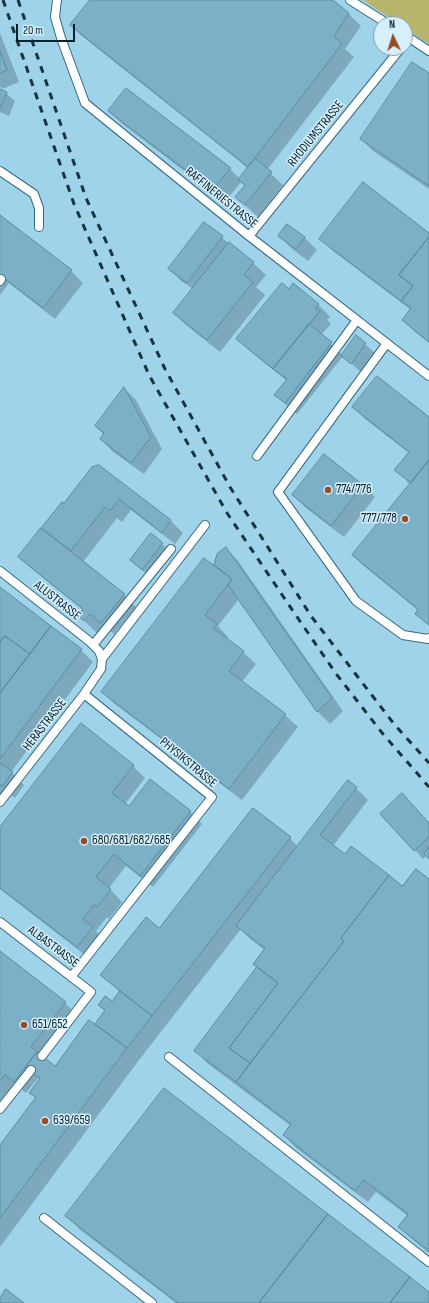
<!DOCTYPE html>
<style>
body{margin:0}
#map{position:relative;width:429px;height:1303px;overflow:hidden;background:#9ed3ea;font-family:"Sofia Sans Condensed",sans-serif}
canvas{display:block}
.north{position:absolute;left:373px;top:16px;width:40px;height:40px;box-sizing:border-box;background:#d5effb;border:1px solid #849da7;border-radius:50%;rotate:356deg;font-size:11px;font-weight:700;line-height:16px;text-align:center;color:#0b212a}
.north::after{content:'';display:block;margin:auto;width:14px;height:18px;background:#944d27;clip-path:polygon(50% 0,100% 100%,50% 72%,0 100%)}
.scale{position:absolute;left:16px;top:24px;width:59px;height:18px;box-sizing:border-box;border:2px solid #0b212a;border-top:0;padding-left:5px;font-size:12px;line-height:14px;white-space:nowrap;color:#0b212a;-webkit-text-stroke:3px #d5effb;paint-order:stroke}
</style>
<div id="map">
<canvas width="429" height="1303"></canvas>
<div class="north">N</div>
<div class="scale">20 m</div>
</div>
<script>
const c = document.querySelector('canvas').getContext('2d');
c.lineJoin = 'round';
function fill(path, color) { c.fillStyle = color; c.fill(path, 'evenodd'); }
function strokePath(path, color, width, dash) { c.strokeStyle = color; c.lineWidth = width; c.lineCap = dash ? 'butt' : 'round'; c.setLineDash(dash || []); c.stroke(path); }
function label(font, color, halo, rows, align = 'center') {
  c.font = font + ' "Sofia Sans Condensed",sans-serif'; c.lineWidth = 3; c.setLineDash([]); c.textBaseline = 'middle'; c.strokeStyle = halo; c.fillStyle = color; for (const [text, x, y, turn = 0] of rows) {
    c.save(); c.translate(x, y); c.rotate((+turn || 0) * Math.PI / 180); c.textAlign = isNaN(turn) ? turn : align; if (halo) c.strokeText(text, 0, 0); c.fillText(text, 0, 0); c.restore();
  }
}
fill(new Path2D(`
 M363 0H429V44L405 28V24H399Z`), '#b7b56c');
fill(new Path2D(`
 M91 0H331L349 14 361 26 345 49 354 57 267 170 283 185 258 217 236 197 245 186 241 182 225 202 121 123 109 111 230 169 240 179 248 168 83 37 71 25Z
 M0 33 19 82 2 89 0 86Z
 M429 74V189L373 151 361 139Z
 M0 90 6 93 15 101 9 116 0 112Z
 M0 216 71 271 83 283 55 319 9 283 0 295Z
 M287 225 305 238 317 250 308 261 291 248 279 236Z
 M429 235V343L415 332 403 320 411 310 333 251 320 238Z
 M222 237 229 244 253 263 266 275 256 287 265 295 220 352 186 325 174 313 193 289 181 281 169 268Z
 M289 290 318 304 330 317 327 320 331 324 321 335 343 355 356 336 378 356 364 375 343 356 297 414 288 407 276 395 287 381 250 351 238 339Z
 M124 388 136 400 162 449 144 474 113 452 101 439 104 435 96 426Z
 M353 407 429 418V626L416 613 419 611 365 567 353 555 411 485 396 470 409 453 365 419Z
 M99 466 171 521 183 533 175 544 131 510 122 522 117 518 83 562 124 595 136 607 114 634 103 625 97 633 79 616 83 610 32 569 19 557 62 503 64 505Z
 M363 485 375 497 344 537 306 508 293 495Z
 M152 535 171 552 151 578 131 560Z
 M226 548 238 561 343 711 330 724 318 712 239 599 218 626 228 637 226 639 243 652 256 664 242 682 285 715 298 727 242 800 115 704 103 692 214 567 218 554Z
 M0 588 81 650 93 662 11 772 24 785 15 798 7 792 0 802Z
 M133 766 145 778 125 804 129 807 190 812 202 824 153 887 126 866 109 888 122 902 109 919 107 917 96 931 104 940 90 959 0 889V828Z
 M356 788 368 800 333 846 345 856 403 887 429 880V1253L412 1239 399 1227 408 1216 376 1192 368 1202 296 1148 284 1135 291 1126 207 1063 195 1050 258 968 265 950 250 939 241 929 139 1060 0 1247V1147L36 1098 30 1093 40 1080 38 1078 26 1093 17 1086 4 1104 0 1101V952L65 1003 77 1015 44 1058 55 1067 95 1025 105 1011 99 1005 113 1003 120 992 102 975 159 929 290 838 298 847Z
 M429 823V858L426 856 423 859 415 850Z
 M67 1216 429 1293V1303H176L79 1229Z`), '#0003');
const building = new Path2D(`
 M90 0H333L349 13 334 36 342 44 248 167 70 25Z
 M0 51 7 70 0 73Z
 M412 62 429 73V186L360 139Z
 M126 88 231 168 212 190 108 111Z
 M0 89 7 92 0 108Z
 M255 158 272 172 245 205 235 197 245 185 238 180Z
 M363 182 429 233V237L399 275 413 286 401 301 319 239Z
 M0 215 72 270 43 308 0 275Z
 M204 222 223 236 187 283 168 269Z
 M287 224 305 237 296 249 278 236Z
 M429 237V342L402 320 411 308 401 301 413 286 399 275Z
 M229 242 254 262 244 275 253 282 207 340 173 313Z
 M282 283 289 289 293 283 319 304 315 308 320 311 273 369 236 339Z
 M309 324 332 342 285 403 274 395 287 379 273 369Z
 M356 335 366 343 351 364 341 356Z
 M377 376 429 417V460L411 483 394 470 409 452 352 407Z
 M124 387 151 437 131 463 100 439 104 433 95 426Z
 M324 454 363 485 331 526 292 495Z
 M429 460V625L415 614 418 609 352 555Z
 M99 465 171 520 162 533 119 499 110 511 105 507 71 551 41 528 62 502 64 503 92 467Z
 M41 528 125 594 101 623 90 614 84 621 78 616 83 609 18 557Z
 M151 533 163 543 142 570 130 560Z
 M226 547 332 698 317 712 228 585 232 579 214 565 217 554Z
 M204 558 232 579 205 615 217 624 213 628 244 651 229 671 286 714 229 789 101 692Z
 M0 587 51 626 30 654 5 636 0 642Z
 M51 626 82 649 0 759V693Z
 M5 636 30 654 0 693V642Z
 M81 723 134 765 112 793 129 806 150 779 191 811 140 876 114 854 96 877 111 889 97 907 94 905 83 919 93 927 77 947 0 888V827Z
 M0 763 13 772 2 786 0 785Z
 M348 780 357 787 320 835 345 854 351 846 389 875 341 938 344 941 250 1063 229 1048 278 983 253 964 265 948 236 926Z
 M402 793 429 823V837L414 851 380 814Z
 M253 808 291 837 152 1016 100 975 146 917 159 928Z
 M429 847V859L424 854Z
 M416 869 429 879V1251L398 1227 408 1214 364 1180 355 1191 283 1135 291 1124 236 1082 344 941 341 938 389 875 402 886Z
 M0 951 66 1002 31 1047 37 1052 14 1082 5 1075 0 1081Z
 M257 967 278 983 229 1048 250 1063 236 1082 194 1051Z
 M120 991 152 1016 127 1048 95 1024 105 1010 98 1005 105 996 112 1001Z
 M89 1020 127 1048 0 1218V1145L36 1097 29 1093 40 1078 25 1067 37 1052 55 1066Z
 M164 1088 328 1214 259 1303H178L65 1216Z
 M328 1214 410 1277 390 1303H259Z
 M410 1277 429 1292V1303H390Z
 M6 1289 24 1303H0V1298Z`);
fill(building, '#7cb0c7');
strokePath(building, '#598da2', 1);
const service = new Path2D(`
 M57 0 55 17 61 38 85 103 249 236 429 376
 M350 0 388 24
 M405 35 429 51
 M0 171 34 194 39 208V227
 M249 236 401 48
 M0 281 1 279
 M387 343 278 492 356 601 403 635 428 639 429 638
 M257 456 357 320
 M0 571 89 641 99 651 102 659 101 669 84 694 0 802
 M93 645 171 549
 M102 659 205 525
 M0 922 91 992 42 1056
 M71 977 212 797 84 694
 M169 1057 429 1262
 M0 1109 31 1070
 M44 1218 152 1303`);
strokePath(service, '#376a7f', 10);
strokePath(service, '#fff', 8);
strokePath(new Path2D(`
 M3 0 74 204 149 375 227 513 295 614 337 675 383 734 429 787
 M18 0 86 198 165 369 230 487 311 616 394 724 429 763`), '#1a333e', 3, [7, 7]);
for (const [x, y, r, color] of [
 [328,490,4,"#944d27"],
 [405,519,4,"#944d27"],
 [84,841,4,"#944d27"],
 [24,1025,4,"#944d27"],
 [45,1121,4,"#944d27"]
]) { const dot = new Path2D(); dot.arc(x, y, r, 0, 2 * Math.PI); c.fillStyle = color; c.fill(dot); strokePath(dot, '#d5effb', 1.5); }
label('13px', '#0b212a', '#d5effb', [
 ["RHODIUMSTRASSE",316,134,-51],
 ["RAFFINERIESTRASSE",221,198,39],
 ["ALUSTRASSE",57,601,38],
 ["HERASTRASSE",45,725,-52],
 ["PHYSIKSTRASSE",188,763,40],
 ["ALBASTRASSE",53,947,37]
]);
label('13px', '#0b212a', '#d5effb', [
 ["774/776",336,490],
 ["777/778",397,519,"right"],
 ["680/681/682/685",92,841],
 ["651/652",32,1025],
 ["639/659",53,1121]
], 'left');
</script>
